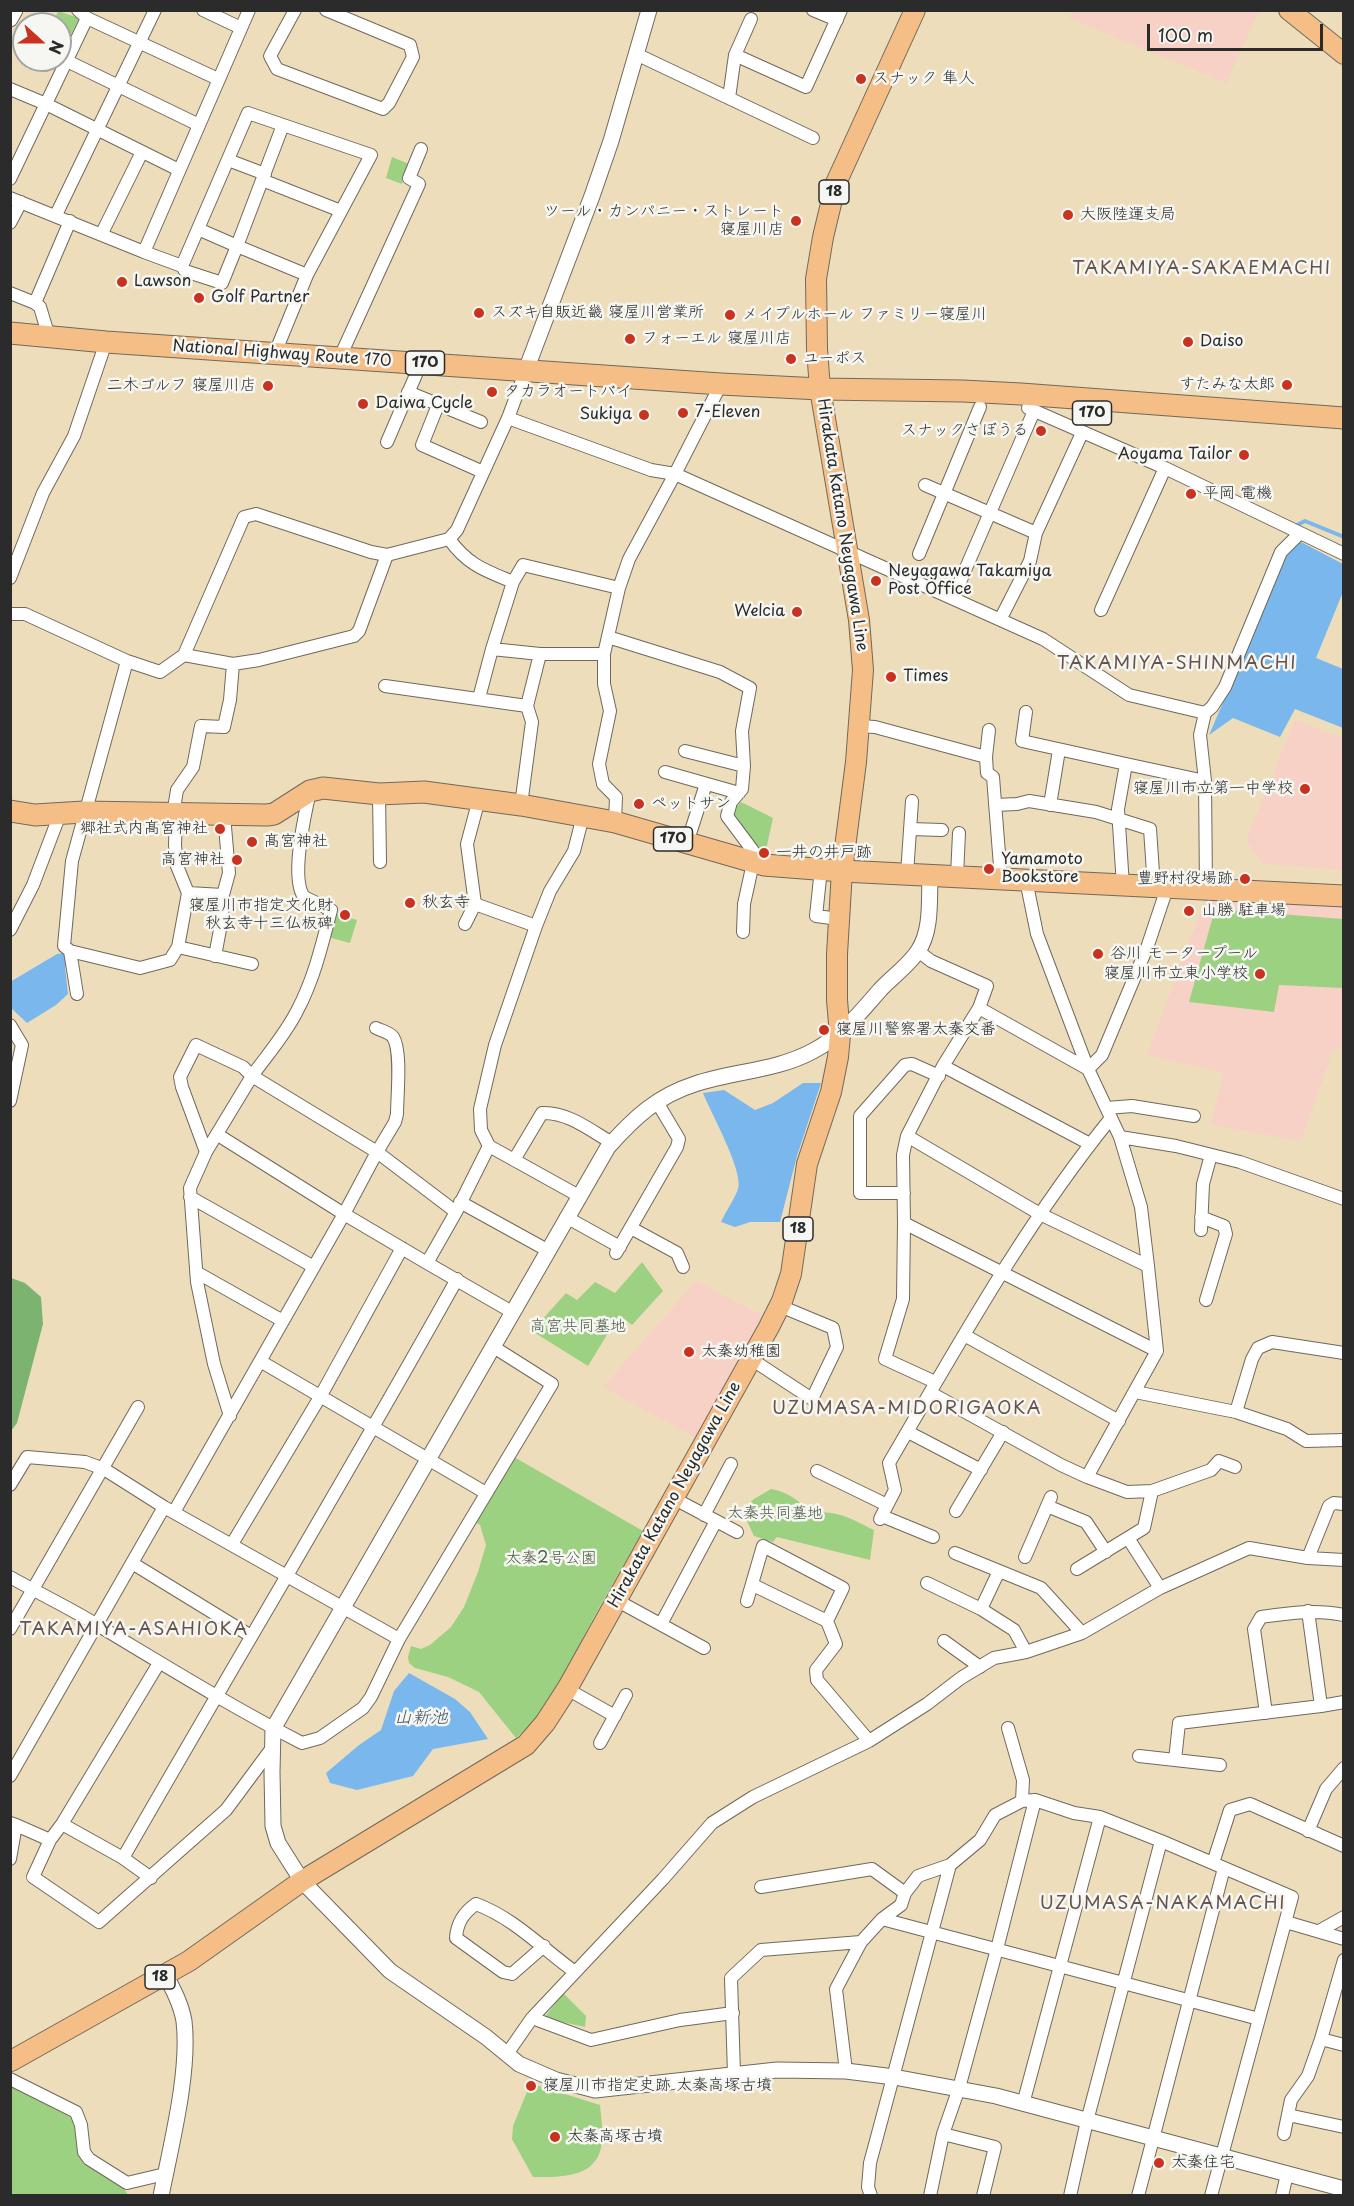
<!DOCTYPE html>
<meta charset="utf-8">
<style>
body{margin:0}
#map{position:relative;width:1354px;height:2206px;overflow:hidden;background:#edb;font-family:"Playpen Sans",sans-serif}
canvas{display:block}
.frame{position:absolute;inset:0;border:12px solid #2b2b2b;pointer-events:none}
.north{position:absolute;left:12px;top:12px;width:60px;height:60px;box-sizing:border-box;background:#f6f6f2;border:2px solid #a5a5a2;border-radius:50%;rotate:111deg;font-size:16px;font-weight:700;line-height:24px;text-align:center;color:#2b2b2b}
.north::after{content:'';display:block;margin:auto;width:21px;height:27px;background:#c8321e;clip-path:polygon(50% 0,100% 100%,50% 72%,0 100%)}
.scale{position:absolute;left:1147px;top:24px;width:176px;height:27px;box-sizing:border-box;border:3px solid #2b2b2b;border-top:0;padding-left:8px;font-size:18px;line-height:21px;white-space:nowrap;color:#2b2b2b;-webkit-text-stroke:4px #f6f6f2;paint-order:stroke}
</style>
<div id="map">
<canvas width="1354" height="2206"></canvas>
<div class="frame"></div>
<div class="north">N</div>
<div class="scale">100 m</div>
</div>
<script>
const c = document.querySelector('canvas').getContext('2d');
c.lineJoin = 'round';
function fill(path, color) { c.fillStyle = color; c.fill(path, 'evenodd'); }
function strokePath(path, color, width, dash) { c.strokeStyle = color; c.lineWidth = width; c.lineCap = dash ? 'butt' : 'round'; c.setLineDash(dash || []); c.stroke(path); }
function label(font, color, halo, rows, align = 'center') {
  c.font = font + ' "Playpen Sans","Klee One",sans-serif'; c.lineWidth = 5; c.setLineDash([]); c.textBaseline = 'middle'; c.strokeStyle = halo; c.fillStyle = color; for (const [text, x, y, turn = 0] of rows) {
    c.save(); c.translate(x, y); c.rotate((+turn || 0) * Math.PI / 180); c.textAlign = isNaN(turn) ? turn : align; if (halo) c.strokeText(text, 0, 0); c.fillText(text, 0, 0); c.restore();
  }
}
fill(new Path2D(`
 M1073 10H1259V11L1226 83 1069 18Z
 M1295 720 1343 738V870L1263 864 1246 840Z
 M1207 895 1343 901V1047L1333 1050 1302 1139 1292 1140 1211 1124 1224 1073 1147 1055Z
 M696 1281 763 1316 696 1438 603 1387Z`), '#f7d1c6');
fill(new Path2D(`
 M58 11 79 18 60 57V24H53Z
 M392 157 409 164 402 184 386 178Z
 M741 802 773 818 766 850 755 846 732 815 734 809Z
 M1215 909 1343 919V988L1279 985 1274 1012 1189 1002Z
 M335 913 357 920 350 943 328 937Z
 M642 1262 663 1291 632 1325 619 1315 588 1366 532 1331 566 1293 577 1300 595 1282 615 1293Z
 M514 1457 643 1531C627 1560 609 1589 593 1619 571 1661 553 1706 516 1738L479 1692 448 1677 415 1668 409 1663 408 1657 411 1646 421 1649 430 1645 451 1627 464 1607 478 1572 486 1545 480 1525 474 1521Z
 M771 1489C788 1492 798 1500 810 1512 839 1511 848 1517 874 1530L870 1560 777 1537 773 1542 754 1536 746 1519V1506L754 1499Z
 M563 1993 586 2016 585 2027 544 2018Z
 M533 2084 600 2105C601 2118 604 2135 601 2148 594 2179 558 2177 533 2177L512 2139 513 2126 529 2087Z
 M10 2086 74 2119 82 2156 123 2187 128 2195H11Z`), '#9cd182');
fill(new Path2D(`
 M11 1278 25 1283 41 1297 43 1324 17 1423 11 1431Z`), '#7db370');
fill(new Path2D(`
 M1301 542 1343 564V592L1316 658 1343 669V728L1295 709 1280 737 1233 718 1209 735 1245 652 1285 552 1292 545Z
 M65 953 68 966 65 967 68 994 56 1005 27 1023 11 1008 10 982 57 954Z
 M803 1083H821L797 1156 780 1222H750L735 1227 721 1222C726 1211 734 1200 738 1189 744 1172 711 1113 703 1093L724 1090 755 1110 773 1103Z
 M409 1673 455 1699 470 1712 488 1739 433 1749 413 1776 357 1790 330 1783 326 1773 359 1745 381 1730 394 1691Z`), '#79b7ec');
strokePath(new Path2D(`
 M1295 526 1305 521 1344 537`), '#79b7ec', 4);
const minor = new Path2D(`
 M78 10 87 18 218 79
 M203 10 241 28
 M295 10 270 56 277 69 383 109 389 103 413 57 410 45 326 10
 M813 10 837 20
 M636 54 813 138
 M735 55 806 87 841 10
 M67 61 199 125
 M10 89 46 104 179 170
 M729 98 735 55 751 19
 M283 125 237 246 307 275
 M228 160 265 174
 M10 179 87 18
 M262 180 341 211
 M10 198 144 252 249 10
 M56 215 155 10
 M10 223 21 202
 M102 233 142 152
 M144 252 182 266 248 113 371 155 307 275 275 353
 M182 266 185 271 222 283 237 246 198 229
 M10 293 35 303 70 221
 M35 303 40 307 49 337
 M340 357 419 184 409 178 421 149
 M408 392 481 422
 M438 405 422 445 483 472
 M1028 408 1165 468 1344 554
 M508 418 651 470 675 474 1043 639 1129 695 1205 713
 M387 442 421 363
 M925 485 1036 533
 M449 539C468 565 484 570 513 582L492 649
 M919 554 980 407
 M10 578 43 493 74 436 106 342
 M513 582 523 565 619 588
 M953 598 1034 411
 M1101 610 1165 468
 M10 614H25L127 661 160 672 184 655 233 664 259 660 354 636 359 631 387 555
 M1003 614 1030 561 1036 533 1082 433
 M608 637 720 672 750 688 742 731 744 766 742 789 731 802 727 816 762 863
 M184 655 244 517 256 514 371 552 387 555 449 539 457 530 508 418 526 370
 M385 686 527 706 540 654
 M479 698 492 649 540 654H604
 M1026 712 1022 741 1126 764
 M859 726 875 727 986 757
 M989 730 986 757 987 773 993 777 1001 879
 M685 751 744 766
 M665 772 739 793
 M1205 781 1206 889
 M379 794 380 862
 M521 805 532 722 527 706
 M995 805 1017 804 1029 801 1096 812 1150 829 1154 887
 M1050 805 1059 750
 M173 815 177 790 193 767 201 726 224 727 230 700 233 664
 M176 815 175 845 177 866 188 893
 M615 822 616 797 603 784 599 764 610 711 604 684V654L619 588 629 559 675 474 721 384
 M910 829 942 830
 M687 843 706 784
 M821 869 816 916 839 919
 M907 874 912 801
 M957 876 959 833
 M1123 886 1118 809 1126 764 1205 781 1200 735 1205 713 1212 707 1225 687 1281 552 1300 533
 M475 904 536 926
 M465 924 475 904 467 844 479 799
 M10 930 33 885 60 814
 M743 932 744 904 753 863
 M178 947 252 964
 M70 951 140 968 170 960 178 947 188 893 223 895
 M918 951 931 961 987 986 979 1008 1088 1069 1102 1055 1148 945 1167 888
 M215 956 222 919 223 895 229 873 224 815
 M77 994 70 951 64 946 72 861 127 661
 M10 1025 22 1045 10 1101
 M943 1066 1090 1144
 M1107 1108 1132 1106 1194 1116
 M218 1135 344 1214 427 1263
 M907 1136 1040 1214 1148 1266
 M1120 1137 1176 1146 1240 1162 1344 1199
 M489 1146 579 1196
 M206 1152 182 1087 180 1077 196 1045 243 1067 252 1076C267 1055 285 1035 297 1011 314 979 322 945 331 910L304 897C290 878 305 814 310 791
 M514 1160 542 1113C568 1112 590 1130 612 1143
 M904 1193H860V1116L905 1065 912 1064 939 1076
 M190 1197 314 1267
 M460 1202 547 1250
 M456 1212 489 1146 481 1130 480 1109 495 1045 536 926 550 891 574 851 583 816
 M566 1217 620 1247
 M1201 1217 1224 1226 1226 1234 1206 1300
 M904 1223 1157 1351
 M631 1228 677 1253 683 1267
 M1201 1230 1203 1184 1211 1155
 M616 1253 677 1147 679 1139 657 1102
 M196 1272 283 1321
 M964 1335 1119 1421
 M751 1359 812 1399 837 1347 833 1328 780 1306
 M260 1361 486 1493
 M935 1382 885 1359 903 1299 904 1223 903 1155 907 1136 943 1066 979 1008
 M1135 1392 1236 1412 1287 1429 1306 1441 1344 1440
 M931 1393 1061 1465 1087 1477 1157 1351 1148 1266 1141 1207 1120 1137 1088 1069 1037 934 1026 880
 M1236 1412 1252 1359 1258 1348 1272 1342 1344 1353
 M230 1416 214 1364 197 1282 190 1188 206 1152 252 1076 377 1152 395 1122 397 1114C397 1096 402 1051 393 1037 389 1032 382 1031 376 1028
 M908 1432 981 1470
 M817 1471 887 1505
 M1087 1477 1127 1492 1152 1491 1211 1470 1219 1461 1235 1467
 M10 1485 27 1457 85 1462 104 1469 164 1507 399 1639
 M673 1498 737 1532
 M1047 1506 1086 1522 1106 1552
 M956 1511 1003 1432
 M174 1512 344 1214 377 1152 456 1212 427 1263 512 1312
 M704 1515 731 1464
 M882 1516 933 1537
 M880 1519 895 1490 889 1463C958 1345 1025 1224 1111 1118
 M1128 1538 1160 1588
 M232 1544 320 1397 402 1248
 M955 1553 1041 1588 1082 1633
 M1025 1557 1051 1497
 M1308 1558 1329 1506 1334 1503 1344 1504
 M132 1563 251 1636
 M1077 1569 1144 1528 1152 1491
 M10 1577C40 1594 70 1608 99 1626 166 1666 232 1707 302 1743L320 1738 363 1708 371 1697 399 1639 552 1384 492 1346
 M927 1583 981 1609 1014 1630 1026 1652
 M753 1585 827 1621 836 1644 816 1670 817 1680 869 1741
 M616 1600 704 1648
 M747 1601 763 1546 843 1588 827 1621
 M981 1609 999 1571
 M1308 1611 1321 1706
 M661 1624 716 1521
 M10 1629 138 1407
 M944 1641 980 1667
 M567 1689 615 1716
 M1266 1713 1254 1629 1261 1617C1289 1613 1315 1609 1344 1615
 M1008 1728 1023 1780 1022 1801
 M600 1743 626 1695
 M1139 1756 1220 1765
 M1175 1760 1179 1723 1321 1706 1344 1702
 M10 1776 164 1507
 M10 1823 16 1825 10 1859
 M62 1824 159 1663
 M16 1825 50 1840 62 1824 123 1858C234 1664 349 1473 457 1279
 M1308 1831 1326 1789 1344 1768
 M50 1840 33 1877 99 1922 226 1810 272 1748
 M123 1858 151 1878
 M1213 1863 1230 1810 1250 1804 1344 1846
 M761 1887 872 1869 905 1893
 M882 1919 1259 2019
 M1286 1922 1344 1939
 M1319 1931 1344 1917
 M544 1946 512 1974 503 1972 456 1938C457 1923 463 1913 476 1904 514 1918 543 1949 575 1972
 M532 2018 591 2040 680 2020 733 2013
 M1321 2039 1344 2045
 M507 2054 532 2018 663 1879 712 1823 753 1797 869 1741 927 1704 961 1678 994 1658 1026 1652 1082 1633 1160 1588 1249 1548 1308 1558 1344 1560
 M846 2071 836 1989 861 1942 882 1919 901 1905 905 1893 918 1876 950 1865 980 1840 995 1815 1022 1801 1035 1800 1074 1813 1100 1817 1161 1841 1292 1897 1211 2196
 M734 2074 731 1978 761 1950 861 1942
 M10 2079 76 2112 81 2125 84 2152 89 2159 127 2183 165 2174
 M1023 2104 1100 1817
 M1288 2115 1344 2127
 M943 2134 995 2147 983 2196
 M1284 2134 1291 2100 1308 2076 1321 2039 1344 1960
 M871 2196 868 2187 870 2163 950 1865
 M930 2196 943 2134 959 2088 997 1949 1035 1800
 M1070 2196 1087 2121 1161 1841
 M1138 2196 1224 1868
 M1282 2196 1287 2174`);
const tertiary = new Path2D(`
 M10 19 15 10
 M526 370 592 196 611 141 649 10
 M930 876C929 899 932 931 918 951 909 965 891 978 880 990 859 1014 842 1036 813 1051 776 1071 734 1071 695 1084 657 1096 634 1118 608 1147L273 1729 272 1772 273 1826 278 1843 302 1881 390 1971 486 2037 519 2064 556 2080 595 2090 777 2070 846 2071 894 2077 996 2096 1344 2189
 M161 2196C171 2145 190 2072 184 2021 181 2004 173 1989 165 1974`);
const primary = new Path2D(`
 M1289 10 1344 54
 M11 2061 189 1961 302 1881 526 1745 545 1723 567 1689 769 1327 782 1301 791 1274 807 1164 831 1092 838 1057 840 1035 837 1000V954L842 871 856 762 863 670 859 620 820 389 817 349 816 279 823 237 836 183 915 10`);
const trunk = new Path2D(`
 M10 333 106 342 721 384 820 389 963 391 1021 394 1344 418
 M10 811 35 815 84 812 267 815 274 814 310 791 323 788 379 794 424 792 521 805 615 822 764 865 842 871 1344 896`);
strokePath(minor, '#6f695d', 14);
strokePath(tertiary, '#6f695d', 17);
strokePath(primary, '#6f695d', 22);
strokePath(trunk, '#6f695d', 23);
strokePath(minor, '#fff', 12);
strokePath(tertiary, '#fff', 15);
strokePath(primary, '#f6be87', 20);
strokePath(trunk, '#f6be87', 21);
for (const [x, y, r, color] of [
 [861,79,6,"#c8321e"],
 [1068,215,6,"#c8321e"],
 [796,221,6,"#c8321e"],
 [122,282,6,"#c8321e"],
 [199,298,6,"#c8321e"],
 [479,313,6,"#c8321e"],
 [730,315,6,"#c8321e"],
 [630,339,6,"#c8321e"],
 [1188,342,6,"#c8321e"],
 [791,359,6,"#c8321e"],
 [1287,385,6,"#c8321e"],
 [268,386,6,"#c8321e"],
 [492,392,6,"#c8321e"],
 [363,404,6,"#c8321e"],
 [683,413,6,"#c8321e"],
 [644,415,6,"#c8321e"],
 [1041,431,6,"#c8321e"],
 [1244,455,6,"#c8321e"],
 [1191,494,6,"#c8321e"],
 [876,581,6,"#c8321e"],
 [797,612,6,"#c8321e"],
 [891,677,6,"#c8321e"],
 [1305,789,6,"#c8321e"],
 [639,804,6,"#c8321e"],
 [220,829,6,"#c8321e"],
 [252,842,6,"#c8321e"],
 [764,853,6,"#c8321e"],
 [237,860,6,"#c8321e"],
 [989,869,6,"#c8321e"],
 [1245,879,6,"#c8321e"],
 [410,903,6,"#c8321e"],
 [1189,911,6,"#c8321e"],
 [345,915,6,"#c8321e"],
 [1098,954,6,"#c8321e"],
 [1260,974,6,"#c8321e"],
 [824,1030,6,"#c8321e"],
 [689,1352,6,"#c8321e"],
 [531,2086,6,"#c8321e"],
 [555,2137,6,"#c8321e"],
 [1159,2163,6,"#c8321e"]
]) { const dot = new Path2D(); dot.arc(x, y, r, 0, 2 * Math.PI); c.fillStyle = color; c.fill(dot); strokePath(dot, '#f6f6f2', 2); }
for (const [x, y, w] of [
 [834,192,30],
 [425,363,39],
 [1092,413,39],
 [673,839,39],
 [798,1229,30],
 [160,1977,30]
]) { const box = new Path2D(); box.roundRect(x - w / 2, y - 12, w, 24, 4.5); c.fillStyle = '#f6f6f2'; c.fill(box); strokePath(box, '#2b2b2b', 1.5); }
label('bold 15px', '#2b2b2b', null, [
 ["18",834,192],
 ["170",425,363],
 ["170",1092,413],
 ["170",673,839],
 ["18",798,1229],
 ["18",160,1977]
]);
label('16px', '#2b2b2b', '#f6f6f2', [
 ["スナック 隼人",873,79],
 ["ツール・カンパニー・ストレート",784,212,"right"],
 ["寝屋川店",784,230,"right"],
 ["大阪陸運支局",1080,215],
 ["Lawson",134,282],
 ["Golf Partner",211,298],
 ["スズキ自販近畿 寝屋川営業所",491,313],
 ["メイプルホール ファミリー寝屋川",742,315],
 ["フォーエル 寝屋川店",642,339],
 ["Daiso",1200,342],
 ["ユーポス",803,359],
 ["すたみな太郎",1275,385,"right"],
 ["二木ゴルフ 寝屋川店",256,386,"right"],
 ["タカラオートバイ",504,392],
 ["Daiwa Cycle",375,404],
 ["7-Eleven",695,413],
 ["Sukiya",632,415,"right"],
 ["スナックさぼうる",1029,431,"right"],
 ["Aoyama Tailor",1232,455,"right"],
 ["平岡 電機",1203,494],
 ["Neyagawa Takamiya",888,572],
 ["Post Office",888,590],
 ["Welcia",785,612,"right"],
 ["Times",903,677],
 ["寝屋川市立第一中学校",1293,789,"right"],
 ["ペットサン",651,804],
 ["郷社式内髙宮神社",208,829,"right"],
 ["髙宮神社",264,842],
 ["一井の井戸跡",776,853],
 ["高宮神社",225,860,"right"],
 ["Yamamoto",1001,860],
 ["Bookstore",1001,878],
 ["豊野村役場跡",1233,879,"right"],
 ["秋玄寺",422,903],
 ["寝屋川市指定文化財",333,906,"right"],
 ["秋玄寺十三仏板碑",333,924,"right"],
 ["山勝 駐車場",1201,911],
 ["谷川 モータープール",1110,954],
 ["寝屋川市立東小学校",1248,974,"right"],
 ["寝屋川警察署太秦交番",836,1030],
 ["太秦幼稚園",701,1352],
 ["寝屋川市指定史跡 太秦高塚古墳",543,2086],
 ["太秦高塚古墳",567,2137],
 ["太秦住宅",1171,2163]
], 'left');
label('16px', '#2b2b2b', '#f6f6f2', [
 ["National Highway Route 170",282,354,4],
 ["Hirakata Katano Neyagawa Line",842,525,81],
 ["Hirakata Katano Neyagawa Line",675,1495,-61]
]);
label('16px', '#4d5d45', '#f6f6f2', [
 ["高宮共同墓地",578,1327],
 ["太秦共同墓地",775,1514],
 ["太秦2号公園",551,1559]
]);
c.letterSpacing = '1.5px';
label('18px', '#66534d', '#f6f6f2', [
 ["TAKAMIYA-SAKAEMACHI",1202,269],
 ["TAKAMIYA-SHINMACHI",1177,664],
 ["UZUMASA-MIDORIGAOKA",907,1409],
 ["TAKAMIYA-ASAHIOKA",134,1630],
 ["UZUMASA-NAKAMACHI",1163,1904]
]);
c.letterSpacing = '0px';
label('italic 18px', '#425565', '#f6f6f2', [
 ["山新池",421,1718]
]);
</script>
